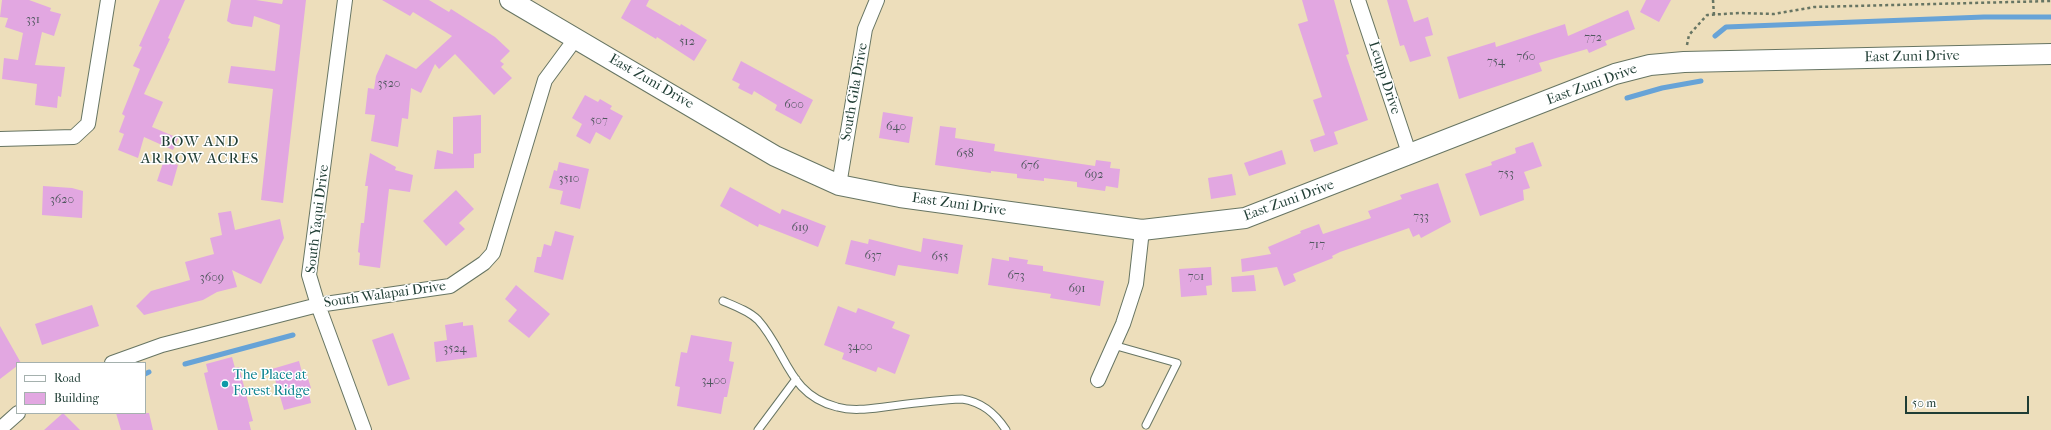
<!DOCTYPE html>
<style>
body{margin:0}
#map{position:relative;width:2051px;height:430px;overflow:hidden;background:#eddebb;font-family:"IM FELL French Canon",serif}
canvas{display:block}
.legend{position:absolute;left:16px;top:362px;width:130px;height:52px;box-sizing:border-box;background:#fff;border:1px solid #a5b1ae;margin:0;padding:5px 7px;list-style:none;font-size:12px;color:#1f3d34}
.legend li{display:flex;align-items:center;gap:8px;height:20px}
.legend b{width:20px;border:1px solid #a5b1ae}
.scale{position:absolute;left:1905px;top:396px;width:124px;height:18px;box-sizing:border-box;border:2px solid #1f3d34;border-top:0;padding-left:5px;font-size:12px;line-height:14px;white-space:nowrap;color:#1f3d34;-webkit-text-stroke:3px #fff;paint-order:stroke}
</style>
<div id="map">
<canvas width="2051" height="430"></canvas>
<ul class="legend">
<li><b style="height:5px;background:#fff"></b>Road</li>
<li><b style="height:11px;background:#e2a7e1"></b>Building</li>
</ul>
<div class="scale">50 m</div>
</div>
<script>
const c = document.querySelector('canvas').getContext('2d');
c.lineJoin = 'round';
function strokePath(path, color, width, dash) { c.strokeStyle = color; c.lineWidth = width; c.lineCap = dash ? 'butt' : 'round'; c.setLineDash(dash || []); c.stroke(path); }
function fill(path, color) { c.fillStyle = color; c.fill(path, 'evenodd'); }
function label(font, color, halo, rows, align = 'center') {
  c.font = font + ' "IM FELL French Canon",serif'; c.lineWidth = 3; c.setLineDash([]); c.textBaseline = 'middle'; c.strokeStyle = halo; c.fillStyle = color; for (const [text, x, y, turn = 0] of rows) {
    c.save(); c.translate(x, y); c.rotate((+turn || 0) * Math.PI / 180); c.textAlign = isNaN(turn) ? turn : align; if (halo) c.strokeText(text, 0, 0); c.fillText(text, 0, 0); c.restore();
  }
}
strokePath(new Path2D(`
 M1715 36 1726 27 1984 17H2051
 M1627 98 1662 88 1701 81
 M185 364 293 335
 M145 374 149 372`), '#67a3d7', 5);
fill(new Path2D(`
 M2 0H29L51 8 50 11 61 14 54 36 42 32 35 65 65 67 61 97 58 96 57 108 35 105 37 84 2 79 4 58 18 60 23 33 5 27 8 18 0 17Z
 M160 0H185L168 38 170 39 144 94 163 102 152 127 178 138 173 150 144 137 138 158 118 150 124 134 119 132 125 116 122 114 140 69 133 66 142 47 139 46Z
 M231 0H256L282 4 283 0H306L283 203 261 200 273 89 228 83 231 66 275 71 280 25 254 16 252 27 232 24 227 21Z
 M382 0H429L449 12 451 9 495 37 510 51 500 61 504 64 501 67 512 78 494 95 455 54 439 69 435 64 421 93 411 88 408 119 402 118 398 147 371 141 375 115 365 114 368 88 374 89 376 76 386 54 416 69 452 36 413 12 410 16Z
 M631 0H649L646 6 680 26 681 24 707 40 694 61 657 37 656 39 621 18Z
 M1302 0H1334L1349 54 1346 55 1368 120 1334 132 1338 144 1314 152 1310 140 1325 135 1313 100 1322 97 1298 24 1308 21Z
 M1387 0H1407L1414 22 1428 17 1433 35 1425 37 1431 56 1410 62 1404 45 1400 46Z
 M1646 0H1671L1659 22 1640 12Z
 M1628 10 1635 29 1605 41 1607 45 1589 53 1587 49 1539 63 1542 71 1459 99 1447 57 1495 42 1496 47 1565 24 1568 36Z
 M741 61 813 100 801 124 775 110 777 105 754 91 752 95 738 88 740 84 732 80Z
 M585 95 598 102 600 99 612 106 610 109 623 116 610 140 596 132 590 144 576 136 582 124 572 118Z
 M883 112 913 117 909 143 879 138Z
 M481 115V153L474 154V168L434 169 437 150 453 154V117Z
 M940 126 956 128 955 138 995 144 994 151 1095 166 1096 160 1111 162 1110 168 1120 169 1118 188 1106 186 1105 191 1077 187V182L1044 178V181L1017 178V174L991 171V173L935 165Z
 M1533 142 1542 166 1524 172 1530 188 1523 190 1524 200 1480 216 1465 174 1492 165 1491 162 1516 153 1515 148Z
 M1282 150 1286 164 1249 176 1244 163Z
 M370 153 396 167 395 170 413 175 410 192 389 189 380 268 359 265 360 253 358 252 361 223H364L368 186H365Z
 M164 160 178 165 172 186 157 181Z
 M559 162 589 169 580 209 560 204 563 191 549 188 554 170 557 171Z
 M1232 174 1236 195 1211 199 1208 178Z
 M1438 183 1451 222 1421 238 1419 234 1413 237 1409 228 1340 252 1332 256 1333 258 1293 274 1296 281 1284 286 1277 267 1242 272 1241 259 1271 254 1268 247 1301 233 1300 231 1319 224 1323 234 1371 218 1368 211 1402 199 1400 195Z
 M43 186 72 188 83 191 82 218 42 215Z
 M730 187 780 214 782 209 826 226 818 247 759 224 758 227 720 206Z
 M456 190 474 209 459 223 465 229 446 246 423 221Z
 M231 211 235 230 280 219 284 238 261 284 232 270 237 287 217 292 203 300 144 315 136 306 151 291 190 280 185 262 214 254 210 238 222 235 218 213Z
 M555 231 574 236 563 280 534 272 537 257H541L544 244 551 246Z
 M923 238 963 245 958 274 898 265 895 276 845 264 851 240 868 244 869 239 921 252Z
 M1009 257 1028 260 1027 264 1043 266V271L1104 281 1100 306 1050 298 1051 294 988 285 992 258 1009 261Z
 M1211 267 1212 285 1206 286 1207 295 1181 297 1179 269Z
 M1254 275 1256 291 1232 292 1231 277Z
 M516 285 550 314 529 338 508 321 517 310 505 299Z
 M92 305 99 326 42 345 35 324Z
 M838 306 856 313 858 308 895 322 892 328 910 335 895 374 878 367 876 372 842 359 844 353 824 345Z
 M463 322V326L473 325 477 357 436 362 434 342 447 340 445 325Z
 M0 326 21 363H17V366L0 379Z
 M393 333 410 379 388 386 372 340Z
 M691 335 732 342 729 361 734 362 727 397H724L721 414 677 406 680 387 675 386 681 352 687 353Z
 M232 357 235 368 239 367 253 421 249 422 251 430H218L208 390 204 373 208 372 206 364Z
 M299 361 303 376 307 375 311 388 308 389 311 403 284 410 272 369Z
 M63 413 80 430H44Z
 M116 413H149L153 430H121Z`), '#e2a7e1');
const lane = new Path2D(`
 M723 301C735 306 749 311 758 320 787 352 788 395 837 407 855 412 874 408 892 406 915 403 939 400 962 399 982 402 995 413 1006 430
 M1113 345 1177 363 1146 425
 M758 430 796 379`);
const street = new Path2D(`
 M345 0 309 275 318 305 364 430
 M1358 0 1410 156
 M0 139 74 137 88 124 108 0
 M839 185 865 29 877 0
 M112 363 162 345 318 305 450 286 484 263 493 253 545 80 576 38
 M1098 380 1123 324 1136 284 1142 230
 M0 429 18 413`);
const secondary = new Path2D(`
 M510 0 775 156 839 185 900 197 1142 230 1245 218 1615 74 1650 65 1684 62 2051 54`);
strokePath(lane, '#677563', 9);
strokePath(street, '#677563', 16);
strokePath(secondary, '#677563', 22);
strokePath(new Path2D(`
 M1713 0 1714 15
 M1687 45 1689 35 1707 15 1740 13 1774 14 1814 7 2051 1`), '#677563', 2.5, [3, 3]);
strokePath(lane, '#fff', 7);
strokePath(street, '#fff', 14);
strokePath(secondary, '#fff', 20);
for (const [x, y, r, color] of [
 [225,384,4,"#0f9aa8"]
]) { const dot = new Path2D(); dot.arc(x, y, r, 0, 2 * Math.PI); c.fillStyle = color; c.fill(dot); strokePath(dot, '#fff', 1.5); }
label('12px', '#50585f', null, [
 ["331",33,20],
 ["772",1593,38],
 ["512",687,42],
 ["760",1526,57],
 ["754",1496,62],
 ["3520",389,84],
 ["600",794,105],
 ["507",599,121],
 ["640",896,127],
 ["658",965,154],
 ["676",1030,166],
 ["753",1506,174],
 ["692",1094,175],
 ["3510",569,179],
 ["3620",62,200],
 ["733",1421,217],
 ["619",800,228],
 ["717",1317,245],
 ["637",873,256],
 ["655",940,257],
 ["673",1016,276],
 ["701",1196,277],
 ["3609",212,278],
 ["691",1077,289],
 ["3400",860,347],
 ["3524",455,349],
 ["3400",714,381]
]);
label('14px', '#1f3d34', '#fff', [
 ["East Zuni Drive",1912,57,-1],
 ["Leupp Drive",1384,78,72],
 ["East Zuni Drive",651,82,30],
 ["East Zuni Drive",1592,85,-20],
 ["South Gila Drive",855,92,-80],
 ["East Zuni Drive",1289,201,-20],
 ["East Zuni Drive",959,205,8],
 ["South Yaqui Drive",318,219,-83],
 ["South Walapai Drive",385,295,-8]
]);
label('14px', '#0d838f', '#fff', [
 ["The Place at",233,376],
 ["Forest Ridge",233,392]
], 'left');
c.letterSpacing = '1px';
label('15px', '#1f3d34', '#fff', [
 ["BOW AND",200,142],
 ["ARROW ACRES",200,159]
]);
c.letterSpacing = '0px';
</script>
